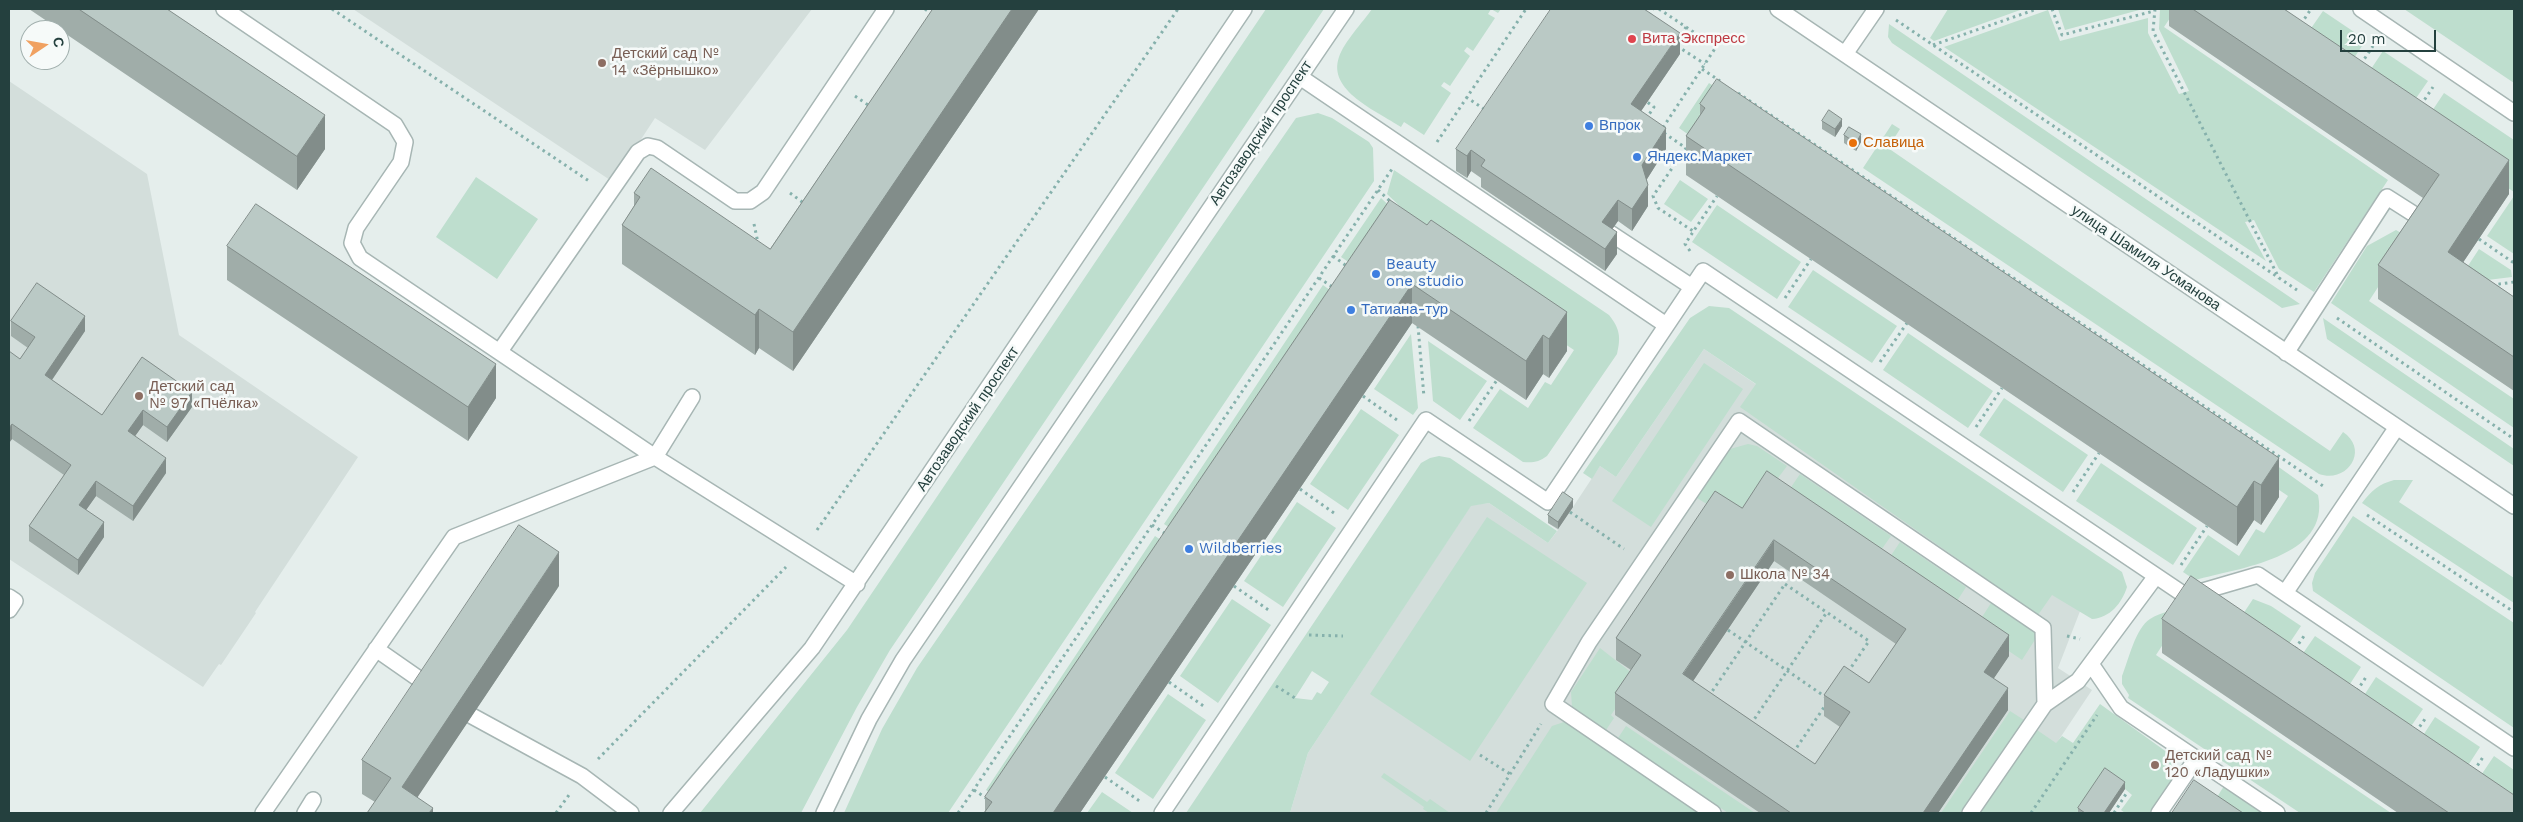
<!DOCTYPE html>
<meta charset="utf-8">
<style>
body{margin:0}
#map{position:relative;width:2523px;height:822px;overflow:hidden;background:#e5eeec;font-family:"Work Sans",sans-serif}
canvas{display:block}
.frame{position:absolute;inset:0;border:10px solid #24403e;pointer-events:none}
.north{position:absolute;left:20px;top:20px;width:50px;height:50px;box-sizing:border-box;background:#f6faf9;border:1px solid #a2b0ae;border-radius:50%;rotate:78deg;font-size:14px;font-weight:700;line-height:20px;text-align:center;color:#24403e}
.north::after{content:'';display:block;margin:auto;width:18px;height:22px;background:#f0a161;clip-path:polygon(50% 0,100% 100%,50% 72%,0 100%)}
.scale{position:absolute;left:2340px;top:30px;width:96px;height:22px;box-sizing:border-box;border:2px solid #24403e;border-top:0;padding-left:6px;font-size:15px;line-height:18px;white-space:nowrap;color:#24403e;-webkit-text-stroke:4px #f6faf9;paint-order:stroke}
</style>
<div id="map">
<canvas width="2523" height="822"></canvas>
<div class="frame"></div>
<div class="north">С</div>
<div class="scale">20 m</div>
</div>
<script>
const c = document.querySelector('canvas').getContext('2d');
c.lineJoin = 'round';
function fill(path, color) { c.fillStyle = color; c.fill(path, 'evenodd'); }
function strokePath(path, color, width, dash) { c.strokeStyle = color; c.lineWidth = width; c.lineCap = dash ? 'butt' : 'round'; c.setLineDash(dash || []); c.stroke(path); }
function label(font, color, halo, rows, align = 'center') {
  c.font = font + ' "Work Sans",sans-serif'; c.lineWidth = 5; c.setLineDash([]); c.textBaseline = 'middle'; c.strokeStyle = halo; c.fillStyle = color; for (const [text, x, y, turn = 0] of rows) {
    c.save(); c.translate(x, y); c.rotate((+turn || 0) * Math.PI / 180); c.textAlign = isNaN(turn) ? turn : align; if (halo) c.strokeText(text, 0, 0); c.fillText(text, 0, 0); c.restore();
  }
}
fill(new Path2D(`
 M353 9H812L705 150 655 118 613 182Z
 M9 81 147 174 179 335 358 457 255 612 256 613 221 665 219 664 203 687 9 559Z
 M1704 349 2082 606 2058 668 2092 690 2010 813H1290L1308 753 1471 505 1489 503 1548 543 1558 530 1548 523 1563 500 1573 507 1600 466 1616 477Z`), '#d3dedb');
fill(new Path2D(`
 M1266 9H1324L890 650 857 707 801 813H700L847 630Z
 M1372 9H1501L1498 13 1491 9 1488 14 1495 18 1473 51 1467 47 1464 51 1470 56 1450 86 1444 82 1441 86 1451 93 1424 135 1404 122 1401 127C1377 111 1327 91 1339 57 1344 42 1363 22 1372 9Z
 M1948 9H2023L1934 41 1930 38Z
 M2058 9H2143L2065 30Z
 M2160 9H2176L2164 27 2388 180 2314 292 2279 269 2254 220 2245 222 2266 261 1944 47 2048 10 2060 41 2148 18V33L2179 94 2189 91 2159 29Z
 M2404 9 2514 10V83Z
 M2323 11 2366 40 2342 76 2298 47Z
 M1889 24 2300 304 2282 308 1892 43 1888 37Z
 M2383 51 2428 81 2403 117 2359 87Z
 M1709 83 1771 124 1696 140 1679 128Z
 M2444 93 2514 140V192L2420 129Z
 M1318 113 1332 118 1369 142 1373 148 1374 181 948 813H844L882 729 917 668 1296 118Z
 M1892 124 1900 129 1888 148 2330 451 2343 432C2370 450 2347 484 2319 474L1863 168Z
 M1394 170 1609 315C1620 329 1621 337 1617 354L1547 456C1539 462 1533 463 1523 462L1473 428 1500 389 1528 408 1545 382 1551 385 1574 350 1470 281 1473 276 1387 194Z
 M476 177 538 219 497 279 436 237Z
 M1680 180 1708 199 1691 222 1664 204Z
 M2514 196V254L2487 236Z
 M1381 198 1456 269 1362 271 1341 257Z
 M1717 205 1801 262 1777 299 1692 242Z
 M2396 230 2410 238 2369 301 2514 399V428L2331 303 2367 246Z
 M2479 249 2511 270 2512 277 2471 282 2462 275Z
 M1813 270 1897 326 1872 363 1788 307Z
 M1323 285 1342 299 1182 536 1164 524Z
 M1709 306 1729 308 2122 572 2127 587C2122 603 2110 618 2092 619L2052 595 2038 615 1740 407 1756 384 1704 349 1616 477 1600 466 1592 479 1583 473 1690 318Z
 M2323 318 2514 449V466L2327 339Z
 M1908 333 1993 391 1968 428 1883 370Z
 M1411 334 1418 408 1413 415 1374 389Z
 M1428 341 1487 381 1460 420 1433 401Z
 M1704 363 1743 389 1651 527 1612 501Z
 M2004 398 2088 455 2063 492 1979 435Z
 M1361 409 1399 435 1348 510 1310 484Z
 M1748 444 1757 446 1787 466 1742 526 1697 498 1730 449Z
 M2252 448 2318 495C2331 558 2238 568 2195 580L2183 572 2208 535 2239 556 2256 529 2264 533 2288 496 2241 464Z
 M1439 456 1450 458 1557 531 1548 543 1489 503 1471 506 1308 753 1290 813H1186L1421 463 1430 458ZM1312 671 1329 682 1321 694 1317 692 1312 700 1295 698Z
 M2101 463 2197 528 2173 565 2076 501Z
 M1800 474 1891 536 1874 560 1783 499Z
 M2394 480H2413L2399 502 2514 578V603L2362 503C2371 491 2379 484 2394 480Z
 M1297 502 1336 528 1283 607 1244 581Z
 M2353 516 2514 623V728L2313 591 2312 583 2315 573Z
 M1487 517 1587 583 1470 761 1370 694Z
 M1155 536 1173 548 1002 801 986 790Z
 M1900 542 1966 587 1950 612 1888 560Z
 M1232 599 1271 625 1218 703 1180 676Z
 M2253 599 2271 606 2301 626 2276 663 2231 632Z
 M1991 603 2038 635 2022 660 1975 628Z
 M2188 606 2156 655 2391 813H2300L2128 698 2129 695 2122 684V676C2129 659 2135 629 2150 619 2161 612 2176 610 2188 606Z
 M2315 636 2361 667 2337 704 2290 672Z
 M1600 648 1637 677 1611 715 1614 718 1606 730 1572 707 1571 692Z
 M2376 677 2423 709 2398 745 2352 714Z
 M1168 694 1206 720 1153 799 1115 773Z
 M2100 704 2175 758 2177 774 2150 813H2125L2121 810 2132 795 2125 789 2080 813H1980L2037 730 2056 743 2062 736 2073 743Z
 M2010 711 2024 720 1960 813H1941Z
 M2435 717 2480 747 2456 784 2411 754Z
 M1564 722 1570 725 1698 813H1496L1552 726Z
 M1626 726 1755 813H1728L1618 738Z
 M2494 756 2514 770V813L2469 793Z
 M1384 773 1427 802 1430 799 1450 813H1429L1423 809 1424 807 1381 777Z
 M2224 786 2264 813H2231L2214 802Z
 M1102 792 1133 813H1087Z`), '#bedece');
const minor = new Path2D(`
 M224 9 395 125 405 142 401 162 356 228 352 243 360 258 655 457 857 584
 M1778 9 2514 506
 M2361 9 2514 113
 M1845 54 1876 9
 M1300 77 1666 325
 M1610 233 1692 287
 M500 351 638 152 648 146 657 148 735 201H750L763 192 886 9
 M2286 353 2387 197 2420 218
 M2285 593 2397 427
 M9 597 15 601 9 610
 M376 649 432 688
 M2091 664 2121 708 2277 813
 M472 716 582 776 631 813
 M263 813 454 537 655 457 692 397
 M305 813 313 800
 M671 813 812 648 1244 9
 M824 813 869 719 903 660 1346 9
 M1162 813 1426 420 1548 502 1703 271 2186 596 2258 575 2514 748
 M1713 813 1553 704 1589 642 1739 421 2043 628 2045 704
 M1970 813 2045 704 2078 681 2156 576
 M2159 813 2196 759`);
strokePath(minor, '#a7b6b4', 18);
strokePath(new Path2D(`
 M332 9 589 181
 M925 9 933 15
 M1659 9 1716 47 1662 129
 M2052 9 2062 35 2154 11
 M2155 9 2153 31 2279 278
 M1649 15 1653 9
 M1896 20 2297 290
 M2301 24 2311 9
 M1678 40 1686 27
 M1933 45 2037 9
 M1677 46 1705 64
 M2361 64 2373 46
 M1702 69 1720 81
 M1738 93 2326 488
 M855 96 871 107
 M1466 97 1487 111
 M2421 105 2433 87
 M1646 119 1654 107 1647 102
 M1664 133 1686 148 1653 196 1658 208 1693 231
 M1437 142 1526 9
 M1378 190 1392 203
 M790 193 805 204
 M754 224 758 243
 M2479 239 2514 263
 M1690 251 1685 244 1717 196
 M1333 256 1348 267
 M1319 278 1334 288
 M2492 285 2514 282
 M1785 298 1811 259
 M2337 318 2514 439
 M1418 326 1424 397
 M1880 362 1907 323
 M1363 396 1397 420
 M1469 421 1497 380
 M1976 427 2002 388
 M1300 489 1334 513
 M2073 492 2099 453
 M1570 512 1624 549
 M2367 515 2514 612
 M1152 525 1166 534
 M817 530 1178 9
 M2181 565 2207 526
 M1785 584 1869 641 1793 753 1709 696Z
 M1234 586 1270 611
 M1728 630 1827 698
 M1309 635 1343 636
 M2067 636 2080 639
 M2295 649 2304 636
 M1169 682 1205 707
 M1276 686 1295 698
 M2357 691 2366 677
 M1751 724 1827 612
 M2416 732 2427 716
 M1480 755 1510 774
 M598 759 786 567
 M2474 771 2483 757
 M1105 777 1141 802
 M974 790 989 800
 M556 813 569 795
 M958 813 1392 169
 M1486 813 1541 724
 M2031 813 2097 715
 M2114 813 2126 794`), '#86b1ac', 3, [2.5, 4]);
strokePath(minor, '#fff', 15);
fill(new Path2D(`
 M29 9H167L325 149 297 190Z
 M933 9H1039L793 371 759 348 755 355 622 264V225L634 206V193L770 249Z
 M2169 9H2284L2509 194 2463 262 2514 297V391L2378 299V265L2423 198 2169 26Z
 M1680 54 1641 111 1666 149 1647 179 1648 206 1632 231 1618 221 1612 229 1617 254 1605 271 1481 187V178L1471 171 1467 178 1456 171V149Z
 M1700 104 2279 497 2261 525 2254 520 2237 546 1686 175V136L1700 116Z
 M1822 121 1842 126 1835 137 1822 129Z
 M1844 135 1861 142 1856 151 1844 143Z
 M1390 200 1567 351 1549 378 1543 374 1526 400 1412 323 1080 813H984L985 811V797Z
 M227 246 496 398 468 441 227 280Z
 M11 321 85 331 52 380 102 415 142 357 192 407 167 442 143 425 135 436 166 473 133 521 96 496 86 510 104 537 78 575 29 541V526L64 475 12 439 9 443 20 359 28 348 11 336Z
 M1573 507 1558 529 1548 523V515Z
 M1742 508 2009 656 1993 679 2008 710 1938 813H1760L1615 715V693L1631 670 1616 660V638ZM1774 561 1896 644 1869 683 1824 695V716L1840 727 1815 764 1693 681Z
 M559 586 417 797 433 813 375 802 362 794V760Z
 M2162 619 2514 813H2398L2162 653Z
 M2125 789 2109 813H2078V808Z`), '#a0ada9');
fill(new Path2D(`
 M1012 9H1039L793 371V332Z
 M1680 33V54L1631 126V104Z
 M325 115V149L297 190V156Z
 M1842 119V126L1835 137V129Z
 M1666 128V149L1642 187V165Z
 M1861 134V142L1856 151V143Z
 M1471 150V171L1467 178V156Z
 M2509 160V194L2448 285V252Z
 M1648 185V206L1632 231V209Z
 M1618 200V221L1602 244V222Z
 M1617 232V254L1605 271V249Z
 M1412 284V323L1080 813H1053Z
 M759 309V348L755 355V315Z
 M1567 312V351L1549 378V339Z
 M85 316V331L45 390V375Z
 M1543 335V374L1526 400V361Z
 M496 364V398L468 441V407Z
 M192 392V407L167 442V427Z
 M143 410V425L128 446V431Z
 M12 424V439L9 443V428Z
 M166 458V473L133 521V506Z
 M2279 458V497L2261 525V485Z
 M96 481V496L79 520V505Z
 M2254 481V520L2237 546V507Z
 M1573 499V507L1558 529V522Z
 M104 522V537L78 575V560Z
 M1774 540V561L1683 696V674Z
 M559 552V586L407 813 402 787Z
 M2009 635V656L1984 693V672Z
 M2008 688V710L1938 813H1923Z
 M2125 782V789L2109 813H2104Z
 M433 808V813H429Z`), '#828d8a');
const building = new Path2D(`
 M79 9H167L325 115 297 156Z
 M933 9H1012L793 332 759 309 755 315 622 225 640 197 634 193 651 168 770 249Z
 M1551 9H1644L1680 33 1631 104 1666 128 1642 165 1648 185 1632 209 1618 200 1602 222 1617 232 1605 249 1481 166 1485 160 1471 150 1467 156 1456 149Z
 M2193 9H2284L2509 160 2448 252 2514 297V357L2378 265 2439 175Z
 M1717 79 2279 458 2261 485 2254 481 2237 507 1686 136 1705 108 1700 104Z
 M1829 110 1842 119 1835 129 1822 121Z
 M1849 127 1861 134 1856 143 1844 135Z
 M1390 200 1427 225 1431 220 1567 312 1549 339 1543 335 1526 361 1412 284 1053 813H984L992 802 985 797Z
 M256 204 496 364 468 407 227 246Z
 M37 283 85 316 45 375 102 415 142 357 192 392 167 427 143 410 128 431 166 458 133 506 96 481 79 505 104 522 78 560 29 526 71 465 12 424 9 428V351L20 359 35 337 11 321Z
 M1767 471 2009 635 1984 672 2008 688 1923 813H1791L1615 693 1641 655 1616 638 1715 491 1742 508ZM1774 540 1906 629 1869 683 1844 666 1824 695 1850 712 1815 764 1683 674Z
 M1563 492 1573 499 1558 522 1548 515Z
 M519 525 559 552 402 787 433 808 429 813H367L391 778 362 760Z
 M2191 576 2514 795V813H2449L2162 619Z
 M2105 768 2125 782 2104 813H2085L2078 808Z
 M2194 780 2243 813H2172Z`);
fill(building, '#bac9c5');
strokePath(building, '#828d8a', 1);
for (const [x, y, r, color] of [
 [1632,39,5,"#e0444e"],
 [602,63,5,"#8d6e63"],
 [1589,126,5,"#3f7fe0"],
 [1853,143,5,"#e8710a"],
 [1637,157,5,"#3f7fe0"],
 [1376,274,5,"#3f7fe0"],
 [1351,310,5,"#3f7fe0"],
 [139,396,5,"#8d6e63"],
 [1189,549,5,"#3f7fe0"],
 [1730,575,5,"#8d6e63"],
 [2155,765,5,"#8d6e63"]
]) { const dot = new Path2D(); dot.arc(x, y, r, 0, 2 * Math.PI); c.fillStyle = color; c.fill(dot); strokePath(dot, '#f6faf9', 2); }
label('15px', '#be3a42', '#f6faf9', [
 ["Вита Экспресс",1642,39]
], 'left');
label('15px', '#785e54', '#f6faf9', [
 ["Детский сад №",612,54],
 ["14 «Зёрнышко»",612,71],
 ["Детский сад",149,387],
 ["№ 97 «Пчёлка»",149,404],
 ["Школа № 34",1740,575],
 ["Детский сад №",2165,756],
 ["120 «Ладушки»",2165,773]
], 'left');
label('15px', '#366cbe', '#f6faf9', [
 ["Впрок",1599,126],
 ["Яндекс.Маркет",1647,157],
 ["Beauty",1386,265],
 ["one studio",1386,282],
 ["Татиана-тур",1361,310],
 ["Wildberries",1199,549]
], 'left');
label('15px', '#24403e', '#f6faf9', [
 ["Автозаводский проспект",1261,133,-56],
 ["улица Шамиля Усманова",2146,258,34],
 ["Автозаводский проспект",968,419,-56]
]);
label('15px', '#c56008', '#f6faf9', [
 ["Славица",1863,143]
], 'left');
</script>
